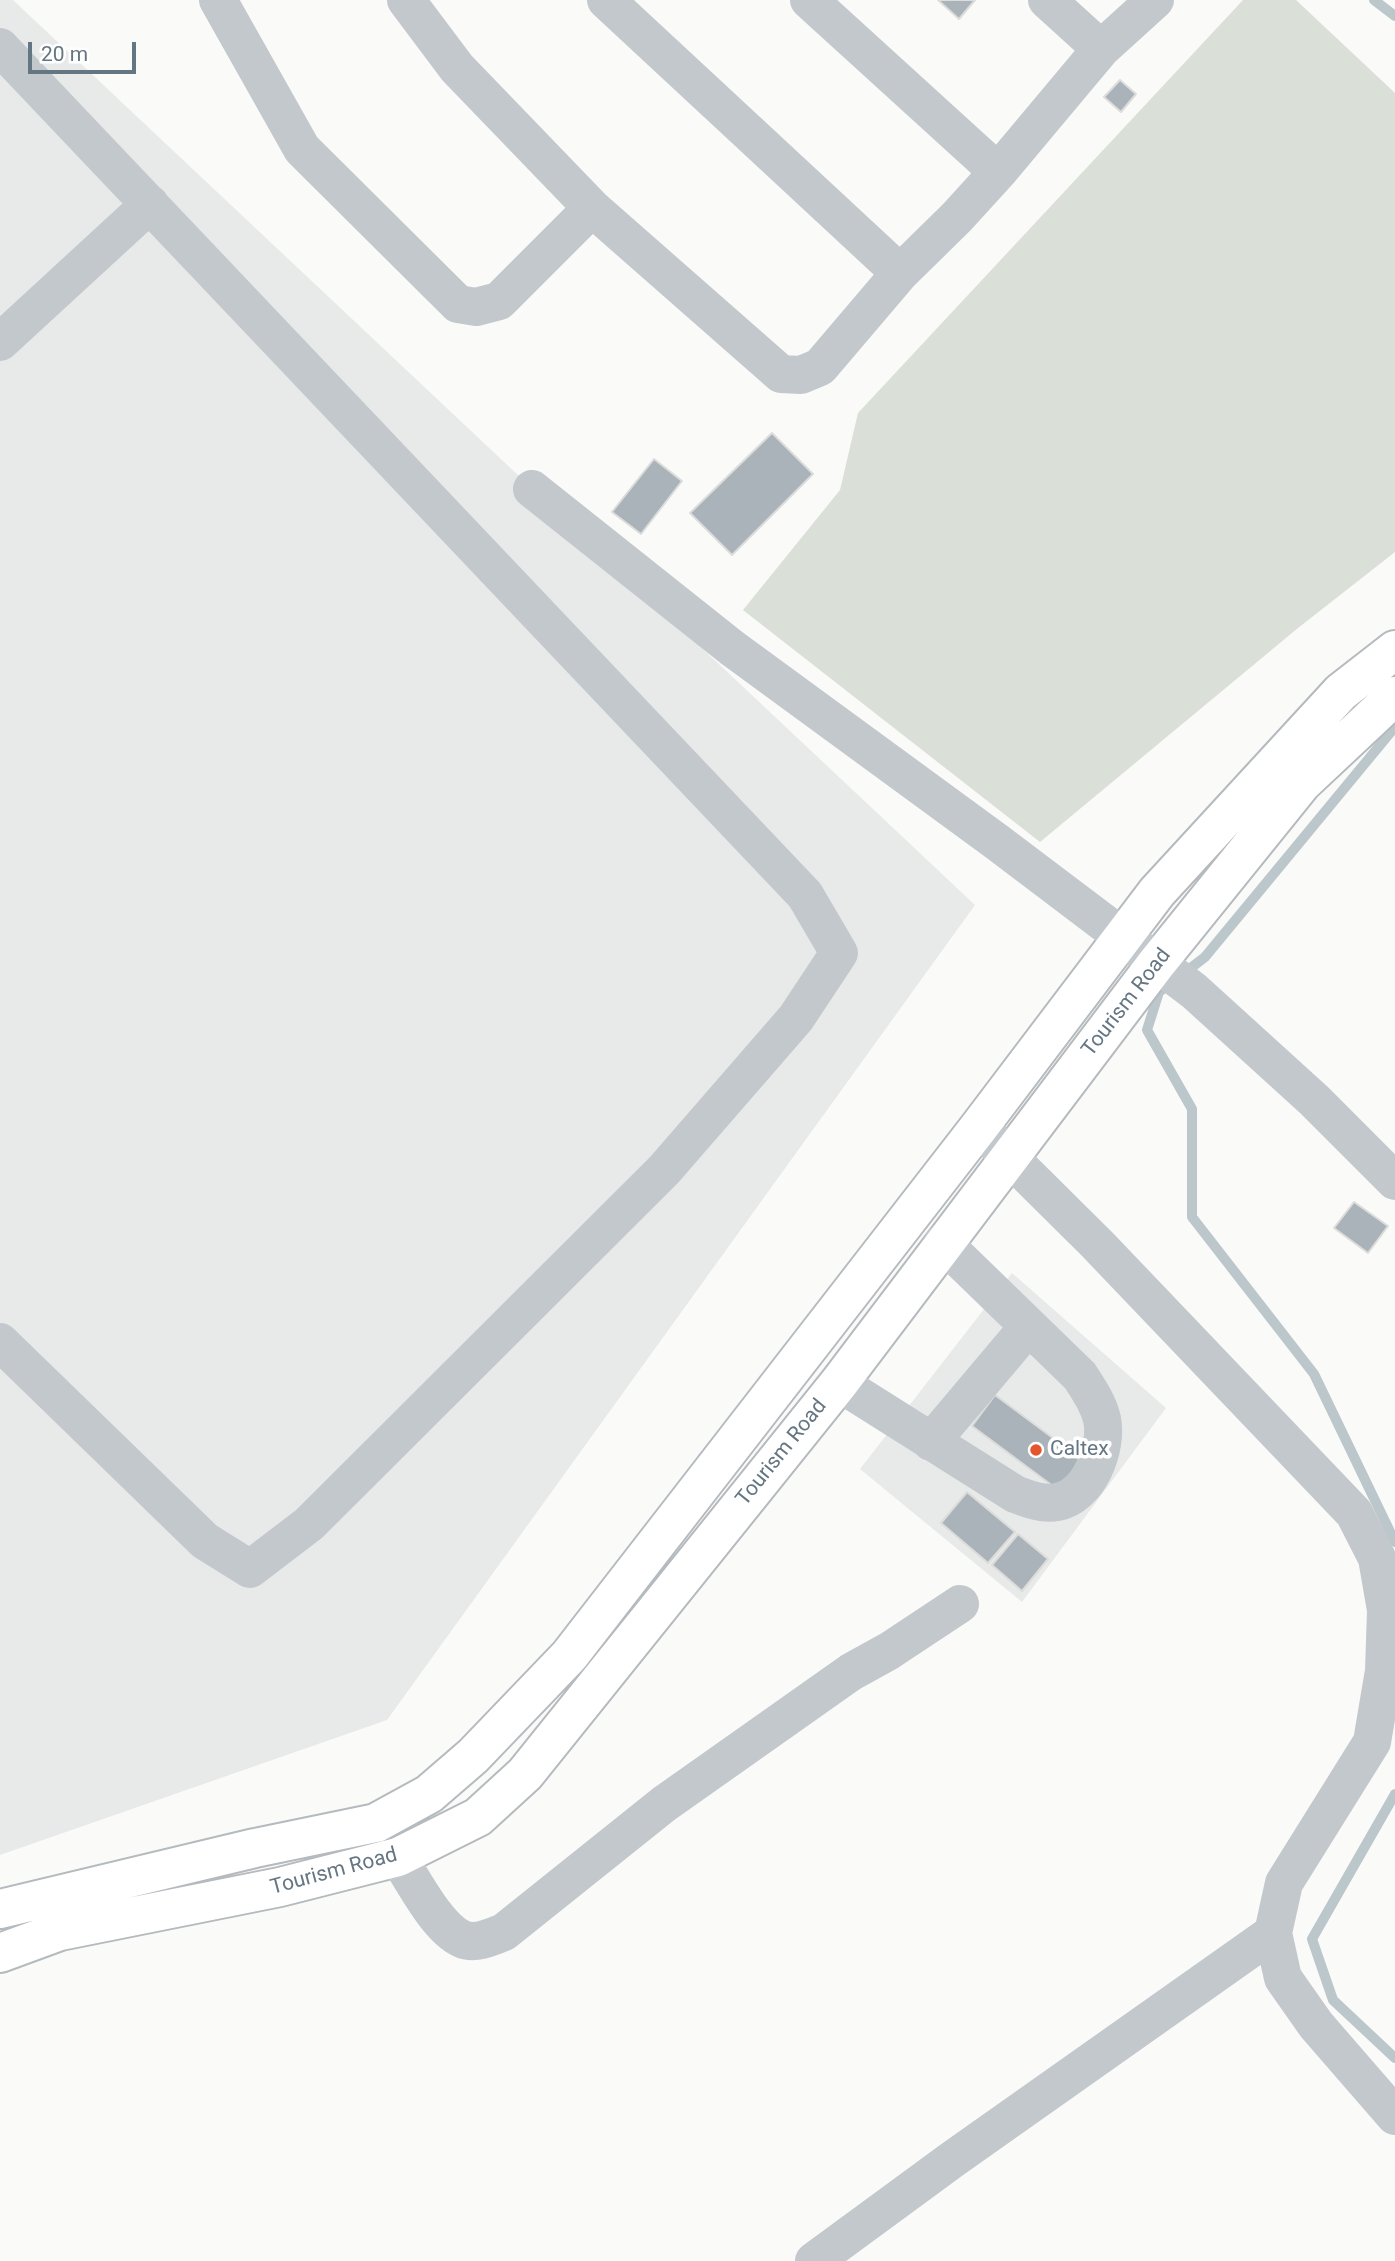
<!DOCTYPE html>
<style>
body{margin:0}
#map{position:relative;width:1395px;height:2261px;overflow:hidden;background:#fafaf8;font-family:Roboto,sans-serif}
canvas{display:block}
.scale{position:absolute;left:28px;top:42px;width:108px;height:32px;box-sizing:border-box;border:4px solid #657683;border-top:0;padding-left:9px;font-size:21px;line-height:24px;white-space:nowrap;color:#657683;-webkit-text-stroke:5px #fff;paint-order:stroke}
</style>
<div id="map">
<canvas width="1395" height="2261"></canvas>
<div class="scale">20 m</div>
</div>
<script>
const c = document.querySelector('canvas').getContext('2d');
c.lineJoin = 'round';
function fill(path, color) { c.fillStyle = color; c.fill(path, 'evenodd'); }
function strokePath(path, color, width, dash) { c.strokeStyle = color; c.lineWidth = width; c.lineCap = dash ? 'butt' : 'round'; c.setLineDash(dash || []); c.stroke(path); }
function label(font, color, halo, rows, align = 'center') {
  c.font = font + ' Roboto,sans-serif'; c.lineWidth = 7; c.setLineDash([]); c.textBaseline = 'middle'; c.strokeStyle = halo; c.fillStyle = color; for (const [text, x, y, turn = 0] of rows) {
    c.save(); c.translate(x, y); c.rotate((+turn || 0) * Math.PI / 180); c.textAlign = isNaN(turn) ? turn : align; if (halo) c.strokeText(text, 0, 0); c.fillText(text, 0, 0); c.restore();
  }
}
fill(new Path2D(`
 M0 0H13L975 905 387 1720 0 1855Z
 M1012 1273 1166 1408 1022 1602 860 1469Z`), '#e8e9e9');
fill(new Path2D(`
 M1243 0H1296L1395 93V552L1298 628 1040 842 743 610 840 490 858 413Z`), '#dadfd7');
strokePath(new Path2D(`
 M1374 0 1395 16
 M1183 974 1205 957 1395 727
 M1170 984 1159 992 1147 1030 1192 1109V1217L1314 1374 1395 1542
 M1395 1794 1312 1939 1333 2000 1395 2058`), '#bbc7cb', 10);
const building = new Path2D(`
 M938 0H975L959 19Z
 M1120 80 1136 94 1121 112 1104 97Z
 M772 433 813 474 732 555 690 513Z
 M654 459 682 481 641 534 612 512Z
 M1354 1202 1388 1226 1368 1253 1334 1228Z
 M995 1395 1100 1473 1077 1504 972 1426Z
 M967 1492 1015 1532 988 1563 941 1523Z
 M1018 1534 1048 1559 1022 1591 992 1565Z`);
fill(building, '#aab3b9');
strokePath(building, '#dcdcda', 2);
const major = new Path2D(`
 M0 1909 255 1848 376 1823 429 1794 473 1756 569 1656 979 1127 1157 892 1341 692 1395 650
 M0 1953 60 1931 280 1887 398 1857 478 1817 525 1774 839 1383 1156 964 1302 783 1395 696`);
strokePath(major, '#b5babe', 42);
strokePath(new Path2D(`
 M218 0 302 149 458 304 476 307 499 301 592 208
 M406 0 457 68 592 208 781 374 801 375 820 367 900 273 957 217 998 172 1101 49 1155 0
 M606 0 900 273
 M809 0 998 172
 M1047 0 1101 49
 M0 47 805 895 839 953 796 1018 664 1170 309 1524 250 1569 205 1541 0 1342
 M0 342 150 204
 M532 489 732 648 997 842 1194 991 1314 1100 1395 1181
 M979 1127 1097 1244 1354 1513 1377 1558 1386 1610 1384 1671 1372 1742 1284 1883 1273 1933 1283 1978 1316 2025 1395 2116
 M839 1383 1015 1494C1028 1499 1043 1505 1057 1502 1089 1496 1108 1449 1102 1419 1098 1403 1089 1390 1080 1376L943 1243
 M931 1442 1028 1327
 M398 1857C413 1880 437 1928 462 1939 475 1945 492 1937 504 1932L664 1804 851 1672 889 1651 960 1604
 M814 2261 953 2159 1273 1933`), '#c3c8cc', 38);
strokePath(major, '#fff', 38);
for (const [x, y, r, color] of [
 [1036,1450,7,"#e4572e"]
]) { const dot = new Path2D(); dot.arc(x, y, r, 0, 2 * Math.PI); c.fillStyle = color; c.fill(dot); strokePath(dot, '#fff', 2.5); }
label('21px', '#657683', '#fff', [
 ["Tourism Road",1127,1003,-52],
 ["Tourism Road",782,1453,-51],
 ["Tourism Road",334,1872,-15]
]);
label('21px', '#657683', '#fff', [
 ["Caltex",1050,1450]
], 'left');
</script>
